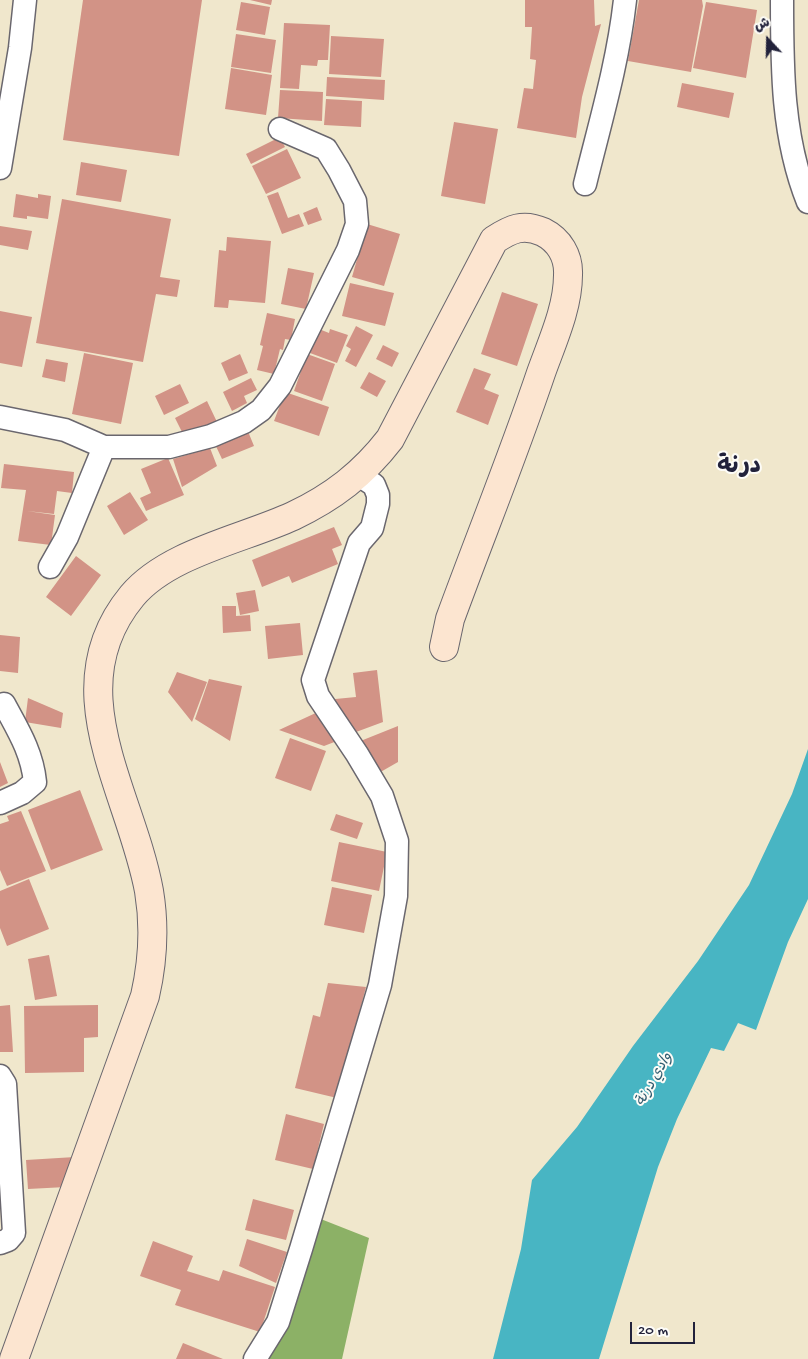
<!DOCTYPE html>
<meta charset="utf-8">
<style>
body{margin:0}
#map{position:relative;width:808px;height:1359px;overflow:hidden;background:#f0e7cc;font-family:"Gochi Hand","Playpen Sans Arabic",sans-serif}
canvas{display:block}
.north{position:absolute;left:743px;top:15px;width:50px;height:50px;-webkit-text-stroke:4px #fdfcf7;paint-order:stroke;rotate:339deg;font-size:14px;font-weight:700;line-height:20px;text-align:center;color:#22223b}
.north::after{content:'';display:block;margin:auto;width:18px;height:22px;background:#22223b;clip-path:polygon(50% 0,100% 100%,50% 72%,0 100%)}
.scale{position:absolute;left:630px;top:1322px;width:65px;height:22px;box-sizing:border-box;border:2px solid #22223b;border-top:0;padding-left:6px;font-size:15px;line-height:18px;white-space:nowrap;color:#22223b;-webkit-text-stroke:4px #fdfcf7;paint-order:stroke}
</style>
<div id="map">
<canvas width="808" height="1359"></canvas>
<div class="north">ش</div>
<div class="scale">20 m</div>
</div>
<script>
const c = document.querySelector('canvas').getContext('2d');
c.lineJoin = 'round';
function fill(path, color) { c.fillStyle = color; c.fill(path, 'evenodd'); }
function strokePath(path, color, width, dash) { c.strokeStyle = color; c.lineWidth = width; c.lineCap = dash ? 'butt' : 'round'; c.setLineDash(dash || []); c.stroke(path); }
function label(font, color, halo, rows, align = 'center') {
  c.font = font + ' "Gochi Hand","Playpen Sans Arabic",sans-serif'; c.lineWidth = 4; c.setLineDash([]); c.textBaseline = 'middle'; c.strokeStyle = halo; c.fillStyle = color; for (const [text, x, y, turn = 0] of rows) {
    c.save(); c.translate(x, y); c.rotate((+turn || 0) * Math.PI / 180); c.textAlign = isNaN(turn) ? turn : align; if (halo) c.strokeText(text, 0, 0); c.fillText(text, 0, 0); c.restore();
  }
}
fill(new Path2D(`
 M303 1212 369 1238 342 1359H268Z`), '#8cb166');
fill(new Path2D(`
 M808 749V899L788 942 756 1030 738 1023 724 1051 711 1048 677 1119 658 1167 599 1359H493L521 1249 532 1180 577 1127 633 1046 698 961 749 885 792 794Z`), '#48b5c3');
fill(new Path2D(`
 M83 0H202L179 156 63 140Z
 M250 0H272L271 5Z
 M525 0H594L595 26 601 24 582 97 576 138 517 128 524 88 533 89 536 60 530 59 532 27H525Z
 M639 0H702L703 6 691 72 628 61Z
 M241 2 270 7 265 35 236 30Z
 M706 2 757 10 746 78 693 68Z
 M284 23 330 25 328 60H318L317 66 301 65 299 89 280 88Z
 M236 34 276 40 271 73 231 67Z
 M331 36 384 39 381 77 329 74Z
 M231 68 272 75 266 115 225 109Z
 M327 77 385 80 384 100 326 96Z
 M682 83 734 93 729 118 677 107Z
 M280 90 323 92 322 121 278 118Z
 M326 99 362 101 361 127 324 125Z
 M454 122 498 129 485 204 441 196Z
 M280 137 285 147 251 164 246 154Z
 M287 149 301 178 266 194 252 166Z
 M81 162 127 170 121 202 76 195Z
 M278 192 288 218 299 214 304 226 282 234 267 196Z
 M16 194 38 198V194L51 196 48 219 27 216V219L13 217Z
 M62 199 171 219 160 277 180 280 177 297 156 294 143 362 36 343Z
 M317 207 322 220 308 225 303 213Z
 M367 224 400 234 384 286 352 277Z
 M0 226 32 231 28 250 0 245Z
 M227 237 271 241 265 303 229 300 228 308 214 307 219 250 226 251Z
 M288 268 314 273 306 309 281 304Z
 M350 283 394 293 385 326 342 316Z
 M502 292 538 304 517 366 481 354Z
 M0 311 32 317 22 367 0 363Z
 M267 313 295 319 291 340 285 339 283 350 280 349 274 374 257 370 263 346 260 345Z
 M356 326 373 335 356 367 345 361 351 349 346 346Z
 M319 329 329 333 330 329 348 335 337 363 310 353Z
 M383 345 399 353 392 367 376 359Z
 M84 353 133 363 121 424 72 414Z
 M240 354 248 373 229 381 221 363Z
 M307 354 335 364 322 401 294 391Z
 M46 359 68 363 65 382 42 377Z
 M474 368 491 374 484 389 499 395 488 425 456 412Z
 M369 372 386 381 377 397 360 388Z
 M251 378 257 390 244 396 247 403 232 411 223 392Z
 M180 384 189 403 164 415 155 396Z
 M285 392 329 407 319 436 274 421Z
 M207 401 217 422 184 436 175 418Z
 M247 429 254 446 222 459 214 442Z
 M210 448 217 466 182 487 173 459Z
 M168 458 184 495 146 511 140 498 151 493 141 469Z
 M4 464 74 472 72 493 57 491 54 514 27 511 55 515 51 545 18 541 26 490 1 488Z
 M130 492 148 520 124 535 107 506Z
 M334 527 342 545 332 549 338 564 292 583 289 576 262 587 252 560Z
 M76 556 101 575 71 616 46 597Z
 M255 590 259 611 240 615 236 593Z
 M222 606H236V616L250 615 251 631 223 633Z
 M300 623 303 655 268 659 265 626Z
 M0 635 20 637 18 673 0 671Z
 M377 670 383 722 348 735 325 700 356 697 353 673Z
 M177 672 207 682 192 722 168 692Z
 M209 679 242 686 230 741 195 719Z
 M28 698 63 713 61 728 25 722Z
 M320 711 337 741 324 746 279 730Z
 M398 726V762L377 774 358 742Z
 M290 738 326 751 311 791 275 778Z
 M0 762 8 783 0 787Z
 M80 790 103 850 51 870 28 810Z
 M21 811 46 871 7 886 0 870V824L9 821 7 816Z
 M336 814 363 823 357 839 330 830Z
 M339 842 387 852 379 891 331 881Z
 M29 879 49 929 7 946 0 928V891Z
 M332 887 372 895 364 933 324 925Z
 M49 955 57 996 35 1000 28 959Z
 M328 983 366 987 337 1098 295 1088 313 1015 320 1017Z
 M10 1005 13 1052H0V1006Z
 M98 1005V1037L84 1038V1072L25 1073 24 1006Z
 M286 1114 324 1124 313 1169 275 1160Z
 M75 1157 66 1187 28 1189 26 1160Z
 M253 1199 294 1210 286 1240 245 1230Z
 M247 1239 287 1252 276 1283 239 1266Z
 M153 1241 193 1256 187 1271 219 1281 223 1270 275 1287 260 1332 175 1305 181 1290 140 1276Z
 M183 1343 223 1359H176Z`), '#d29386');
const street = new Path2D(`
 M782 0C782 69 782 137 808 202
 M0 168 20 48 25 0
 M585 184C600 123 618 63 625 0
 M0 417 65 430 104 447H169L211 436 244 422 261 410 280 386 348 250 357 224 355 201 339 170 326 149 280 129
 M50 567 67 537 104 447
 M0 803 22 793 35 782C32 752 18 730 4 704
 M0 1076 5 1084 14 1233 8 1240 0 1243
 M255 1359 278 1322 301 1249 380 985 396 896 397 841 382 796 357 754 318 696 313 680 359 543 372 528 378 504V495L374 485 359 475`);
const secondary = new Path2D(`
 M14 1359 145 996C153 961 155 927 149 891 131 792 55 689 132 596 168 553 243 539 293 516 333 497 363 474 390 439L494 240C511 229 523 223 543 232 559 240 569 256 568 275 568 308 552 342 541 373 513 456 480 537 450 619L444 647`);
strokePath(street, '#6a676e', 25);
strokePath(secondary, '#6a676e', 30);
strokePath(street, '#fff', 22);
strokePath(secondary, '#fce5d0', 28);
label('italic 15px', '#315d71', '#fdfcf7', [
 ["وادي درنة",655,1080,-60]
]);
label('bold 24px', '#22223b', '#fdfcf7', [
 ["درنة",739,468]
]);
</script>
